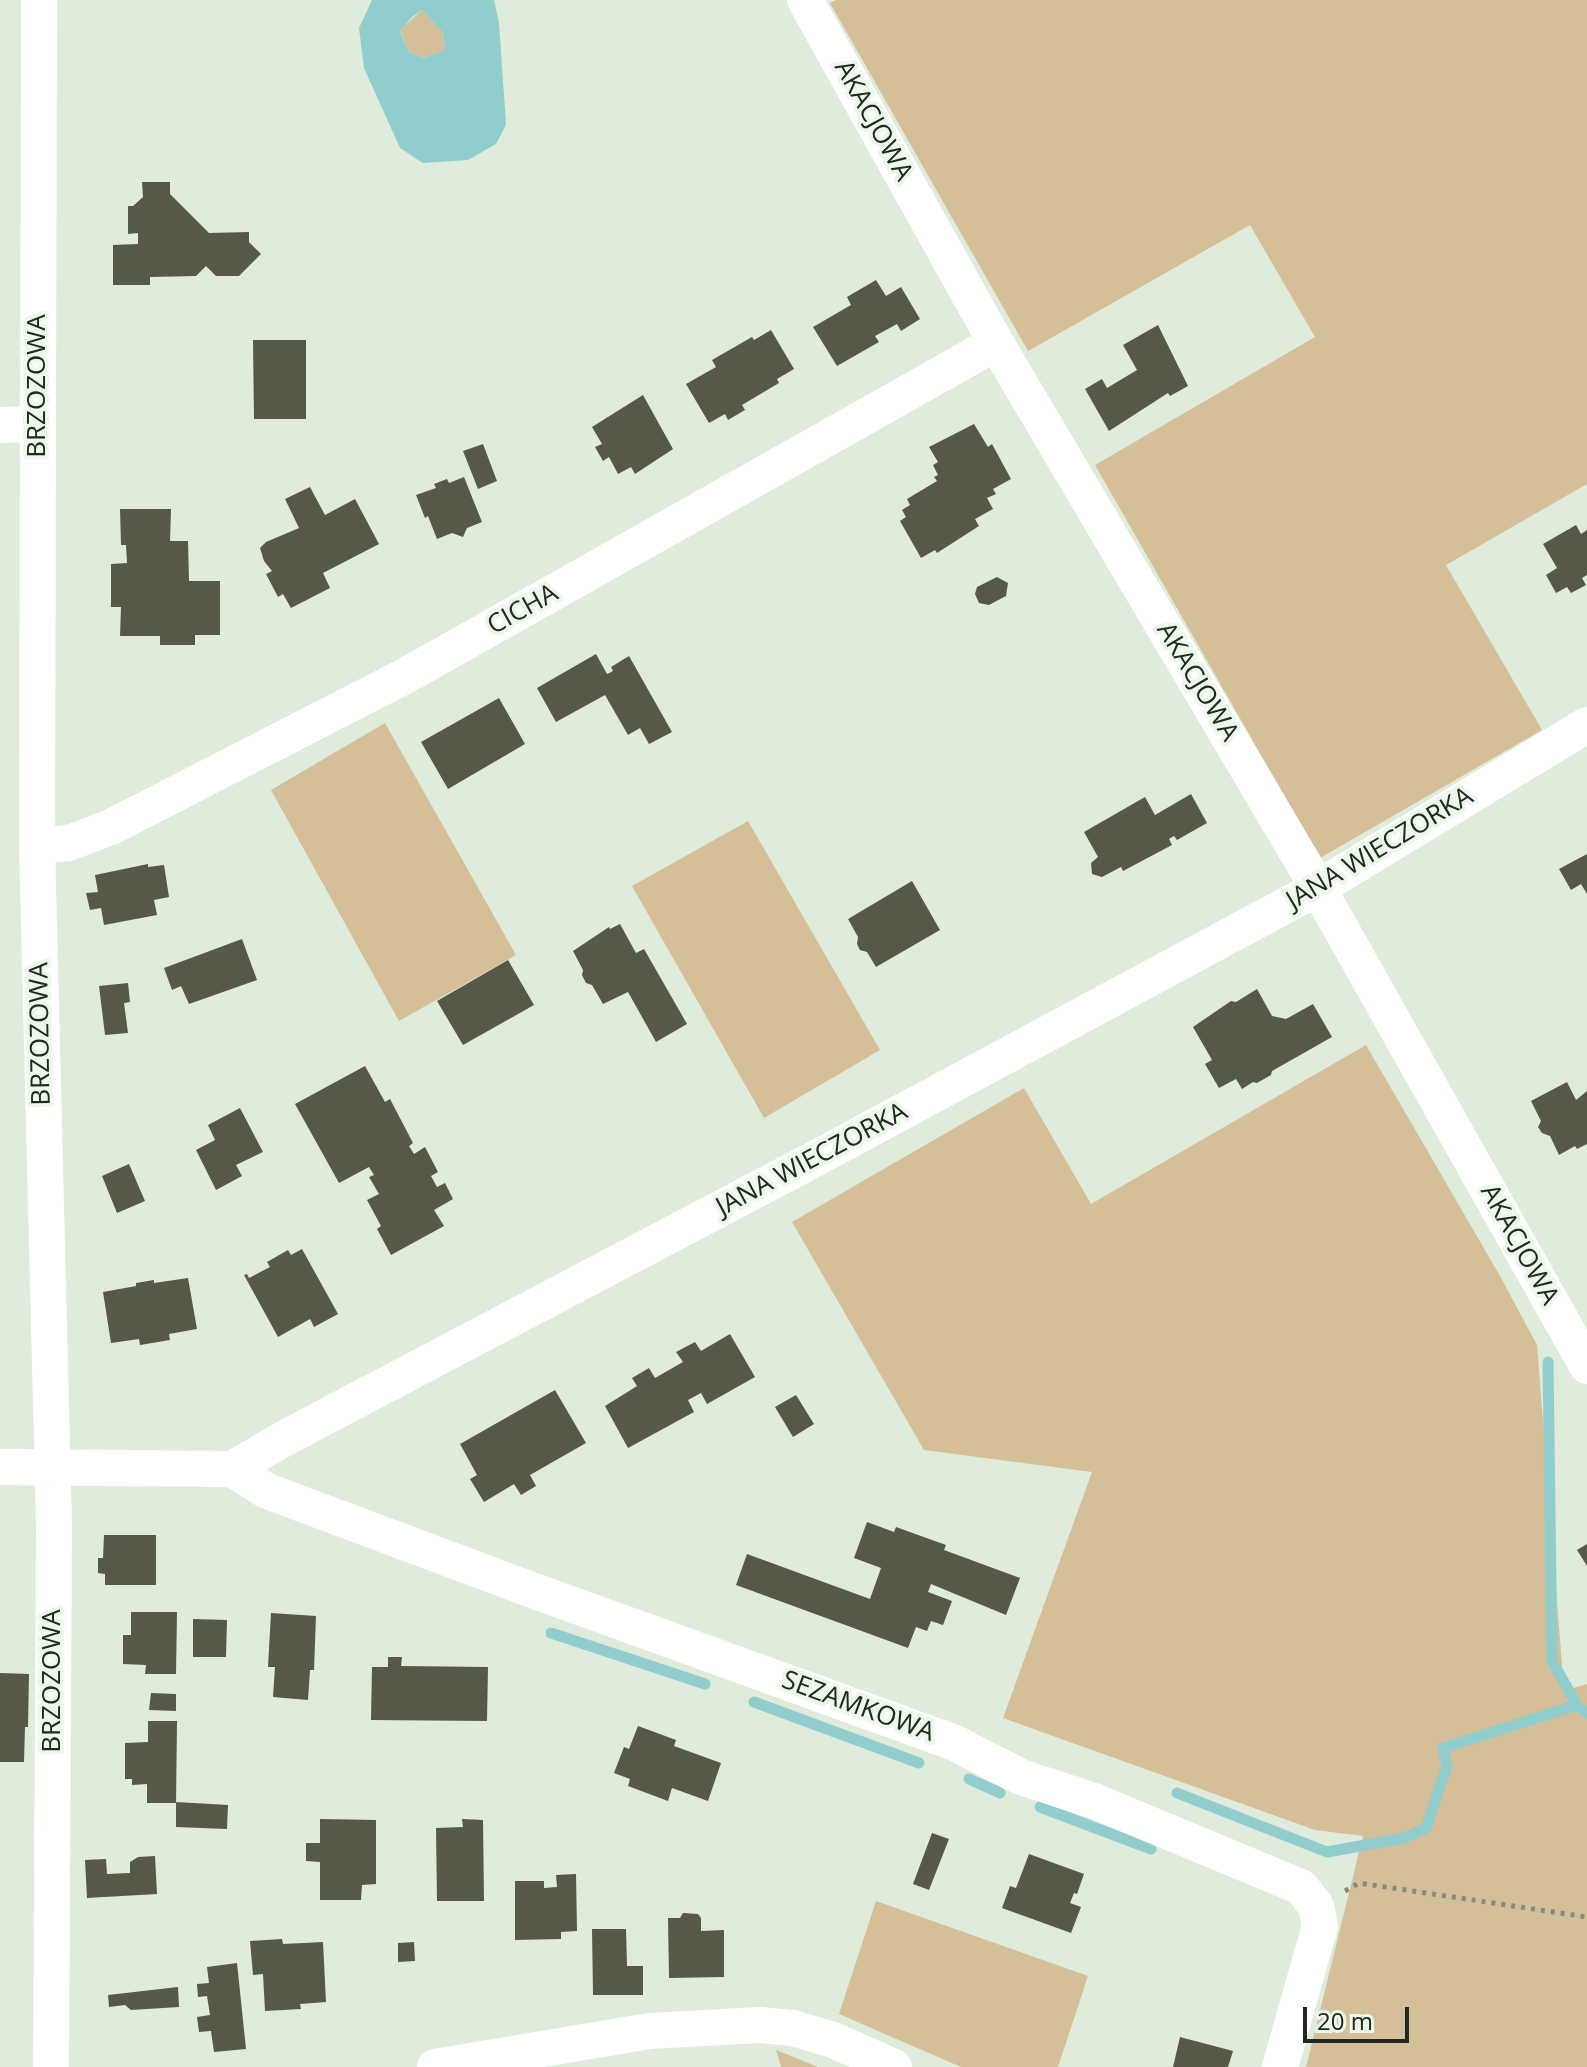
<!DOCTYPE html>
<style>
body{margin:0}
#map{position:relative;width:1587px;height:2067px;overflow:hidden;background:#dfebdb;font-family:"Open Sans",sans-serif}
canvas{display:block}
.scale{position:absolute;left:1303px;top:2007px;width:106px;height:36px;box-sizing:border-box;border:4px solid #222721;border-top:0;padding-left:10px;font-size:24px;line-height:28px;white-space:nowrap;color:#222721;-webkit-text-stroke:6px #ecf8e9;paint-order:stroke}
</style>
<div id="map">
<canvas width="1587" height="2067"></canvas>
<div class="scale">20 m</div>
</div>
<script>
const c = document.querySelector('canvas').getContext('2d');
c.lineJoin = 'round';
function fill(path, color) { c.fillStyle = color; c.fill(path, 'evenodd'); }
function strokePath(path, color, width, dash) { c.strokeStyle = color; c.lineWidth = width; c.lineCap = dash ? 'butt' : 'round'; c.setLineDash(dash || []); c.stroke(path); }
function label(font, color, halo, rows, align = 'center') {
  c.font = font + ' "Open Sans",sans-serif'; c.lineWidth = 8; c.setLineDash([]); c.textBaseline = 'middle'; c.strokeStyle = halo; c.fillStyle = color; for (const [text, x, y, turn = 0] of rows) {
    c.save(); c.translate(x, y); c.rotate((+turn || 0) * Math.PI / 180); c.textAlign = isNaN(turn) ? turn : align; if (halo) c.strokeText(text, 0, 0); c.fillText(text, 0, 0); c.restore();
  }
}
fill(new Path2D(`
 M836 0H1587V484L1446 565 1542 730 1320 858 1095 465 1315 337 1250 225 1028 351 830 3Z
 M422 10 443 33 445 51 425 58 409 52 400 30Z
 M385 723 516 955 399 1021 271 790Z
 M748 821 880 1050 764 1118 632 886Z
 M1366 1045 1500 1276 1537 1345 1564 1691 1587 1684V2067H1306L1363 1836 1315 1830 1003 1718 1092 1472 924 1450 792 1222 1024 1088 1091 1204Z
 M876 1901 1088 1976 1058 2067H961L839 2014Z
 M776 2050 818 2067H781Z`), '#d5bf98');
fill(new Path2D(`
 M372 0H494L499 23 506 125 496 144 468 160 423 163 400 148 364 68 359 28ZM422 10 443 33 445 50 425 58 409 52 400 31 412 17Z`), '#92cdce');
strokePath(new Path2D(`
 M1548 1362 1552 1661 1577 1705 1587 1713
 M551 1633 705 1684
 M754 1702 919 1763
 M969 1779 1000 1793
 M1177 1793 1327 1852 1404 1838 1426 1828 1447 1766 1443 1748 1577 1705
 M1040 1807 1151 1849`), '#92cdce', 11);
fill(new Path2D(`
 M142 182H170V194L209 233 249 232V242L261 254 239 276H216L206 266 196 276 150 277V285H113V245L138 244V233L128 234V206H133L143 197Z
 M876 280 886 296 901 287 920 319 901 331 897 324 875 336 879 342 837 366 813 327 851 305 847 297Z
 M1158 325 1188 386 1170 396 1168 393 1109 431 1085 389 1102 379 1107 388 1137 370 1123 345Z
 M771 330 794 369 777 379 779 383 742 405 745 410 728 420 725 414 709 423 686 384 716 367 712 360 752 337 754 340Z
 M253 340H306V419H254Z
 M643 395 673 449 635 474 631 467 618 474 609 457 603 461 595 447 602 444 592 427Z
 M974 424 988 447 992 444 1011 479 993 489 996 494 987 498 993 509 975 519 979 526 937 553 935 550 921 558 900 521 906 517 902 510 910 505 907 499 937 481 934 477 938 475 933 465 938 462 929 447Z
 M483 444 497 481 478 489 463 451Z
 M464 477 482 522 467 528 463 537 452 533 437 539 428 516 425 518 416 495 436 488 434 484 447 479 449 483Z
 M310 487 325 515 355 499 379 544 323 573 330 588 291 608 283 594 278 597 266 574 272 571 264 561 260 548 266 542 299 528 285 499Z
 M120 509H171L170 541H188L189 581H220V635H195V645H160V636H120L121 607H111V564L127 563 126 545H121Z
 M1576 525 1581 534 1587 530V575L1582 578 1586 585 1571 593 1567 587 1556 593 1546 575 1557 568 1543 544Z
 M997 577 1008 583 1006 596 989 605 979 603 975 594 977 587Z
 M596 654 607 674 613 671 611 667 629 656 672 732 649 744 640 728 628 735 605 695 556 722 537 688Z
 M499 698 525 744 448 789 421 742Z
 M1191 794 1207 823 1177 840 1174 836 1169 839 1172 845 1123 871 1121 867 1102 877 1092 874 1091 863 1098 857 1084 832 1145 797 1155 815Z
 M1587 854V894L1581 884 1571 890 1559 869Z
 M148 864V867L164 865 169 897 154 900 157 915 104 925 101 908 90 910 86 893 98 892 95 875Z
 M912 881 940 930 876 967 867 952 860 950 857 944 858 937 848 919Z
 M620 924 636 953 644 949 687 1024 656 1042 628 992 603 1004 592 985 586 983 582 975 583 970 573 951 609 927 610 929Z
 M242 939 257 980 189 1004 181 986 172 990 164 968Z
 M508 960 534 1005 463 1045 437 1001Z
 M128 983 130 1002 124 1003 128 1033 105 1035 99 986Z
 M1257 989 1272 1016 1286 1019 1313 1004 1332 1037 1272 1071 1271 1075 1257 1083 1253 1082 1242 1089 1236 1079 1219 1088 1205 1064 1212 1060 1193 1027 1231 1001 1236 1002Z
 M365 1066 385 1102 390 1099 413 1143 409 1146 414 1154 425 1147 438 1172 431 1176 437 1187 445 1183 453 1199 434 1210 444 1226 391 1255 377 1229 381 1226 367 1200 379 1194 369 1177 374 1175 369 1167 339 1183 295 1104Z
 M1567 1082 1576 1100 1587 1091V1144L1577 1149 1575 1146 1559 1155 1550 1136 1542 1133 1538 1127 1541 1121 1531 1101Z
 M240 1108 263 1152 236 1165 242 1176 216 1190 196 1150 215 1140 208 1125Z
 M129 1164 145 1201 117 1213 102 1176Z
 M302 1249 338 1314 314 1327 310 1319 278 1337 244 1275 247 1274 249 1278 270 1267 267 1262 288 1250 291 1255Z
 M188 1278 197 1329 169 1334 170 1340 140 1345 139 1339 111 1343 103 1292 136 1286V1283L154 1280V1283Z
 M730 1334 755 1377 707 1404 701 1393 688 1400 694 1412 628 1448 605 1406 637 1386 632 1378 649 1368 655 1378 683 1362 676 1352 695 1342 701 1351Z
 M555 1390 586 1443 530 1475 536 1486 521 1495 514 1484 484 1502 470 1479 477 1475 460 1444Z
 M796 1395 814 1424 793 1437 775 1407Z
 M867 1522 894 1532 896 1527 946 1545 944 1550 1020 1578 1006 1615 931 1584 928 1592 952 1601 943 1625 931 1621 927 1631 916 1627 908 1648 736 1585 747 1554 870 1599 881 1568 854 1558Z
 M104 1535H156V1585H105V1574L98 1573V1558H103Z
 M1587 1544V1566L1577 1550Z
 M131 1612H177L176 1674H145L146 1665 123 1664V1635H131Z
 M271 1613 316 1616 314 1670H310L308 1700 273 1697 275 1667H268Z
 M193 1619 227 1620 226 1657H193Z
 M388 1657H402L401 1666 488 1667 487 1721 371 1720 372 1667H388Z
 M0 1673 29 1674 28 1727H25L24 1762H0Z
 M151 1693 176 1694V1711L149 1710Z
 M148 1721H177L176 1803H147V1784L132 1785V1779H125V1743L148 1742Z
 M638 1726 676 1740 674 1746 721 1763 708 1801 672 1788 668 1801 628 1786 630 1779 614 1773 624 1747 629 1749Z
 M176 1802 228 1805 227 1829 176 1827Z
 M320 1819 376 1820V1884L362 1885 361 1900H320V1862L306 1861V1843H320Z
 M462 1819 483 1820 484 1901H437L436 1828 463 1827Z
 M932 1833 949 1839 929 1890 913 1884Z
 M1029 1854 1084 1874 1077 1894 1074 1893 1070 1903 1081 1907 1071 1933 1002 1908 1010 1886 1016 1888Z
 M155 1856 157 1894 87 1898 85 1860 106 1859 107 1874 130 1873V1862L138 1857Z
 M576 1874 577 1931 561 1932V1939L515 1940V1881H544V1888L557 1887 556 1875Z
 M683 1913 698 1914 701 1918V1931L724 1930V1977L669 1978 668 1918H680Z
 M592 1929H626L627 1966H643V1995H593Z
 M282 1939 283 1944 323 1942 326 2002 300 2004 301 2009 265 2011 263 1974 253 1975 250 1941Z
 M414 1942 415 1961 398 1962V1943Z
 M237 1963 246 2049 214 2052 211 2031 199 2032 197 2017 210 2015 207 1996 198 1997 197 1984 209 1983 207 1967Z
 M178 1987 179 2007 131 2010 125 2005 109 2007 108 1995Z
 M1180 2037 1233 2051 1228 2067H1173Z`), '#585849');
strokePath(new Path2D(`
 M1345 1891 1359 1883 1587 1917`), '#848c81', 5, [4, 6]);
strokePath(new Path2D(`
 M39 0 37 846 54 1525 51 2067
 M805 0 996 343 1318 888 1587 1366
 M0 425 38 424
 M37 846 69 843 111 827 407 675 996 343
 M0 1467 232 1469 287 1437 807 1163 1318 888 1587 725
 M232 1469 267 1491 521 1586 955 1743 1021 1777 1094 1801 1301 1887 1316 1906 1320 1926 1280 2067
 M435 2067 650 2031 760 2025 793 2028 833 2040 894 2067`), '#fff', 36);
label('26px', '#222721', '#ecf8e9', [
 ["AKACJOWA",873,121,61],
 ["BRZOZOWA",38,386,-90],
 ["CICHA",523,610,-29],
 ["AKACJOWA",1197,682,59],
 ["JANA WIECZORKA",1380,849,-31],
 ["BRZOZOWA",41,1034,-91],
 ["JANA WIECZORKA",812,1160,-28],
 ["AKACJOWA",1519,1245,61],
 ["BRZOZOWA",53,1681,-90],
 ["SEZAMKOWA",858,1707,20]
]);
</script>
